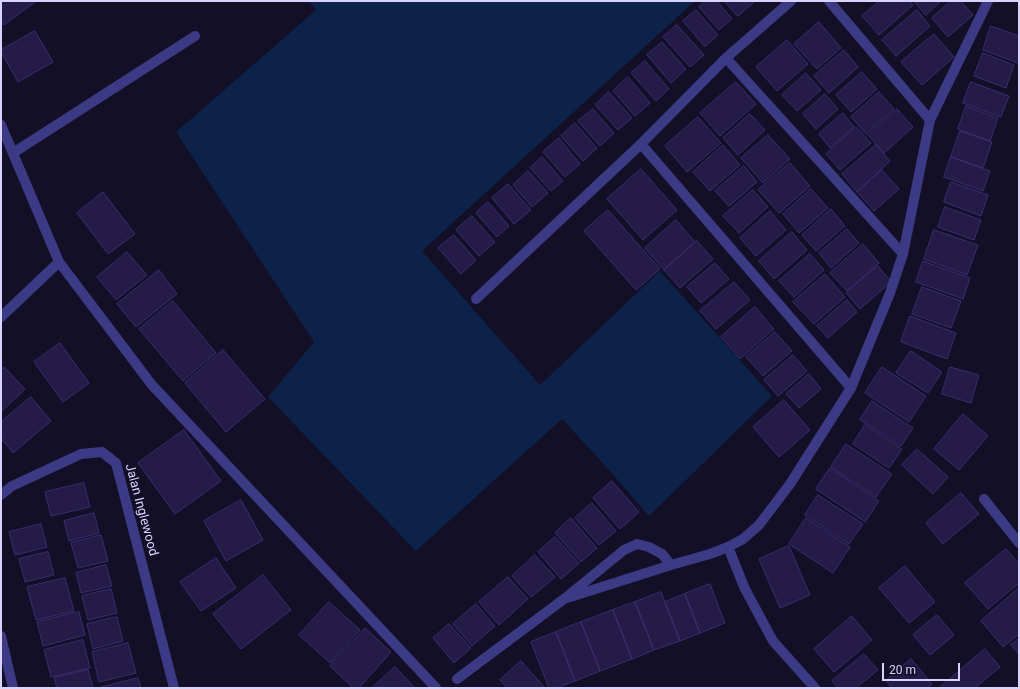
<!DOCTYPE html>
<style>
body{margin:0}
#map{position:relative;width:1020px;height:689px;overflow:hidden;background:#130f26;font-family:Roboto,sans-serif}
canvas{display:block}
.frame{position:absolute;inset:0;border:2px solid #d9d4ff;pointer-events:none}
.scale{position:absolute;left:882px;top:663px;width:78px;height:18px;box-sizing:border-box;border:2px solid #d9d4ff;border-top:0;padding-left:5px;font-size:12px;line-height:14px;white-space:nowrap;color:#d9d4ff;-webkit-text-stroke:3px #130f26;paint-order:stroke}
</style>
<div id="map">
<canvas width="1020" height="689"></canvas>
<div class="frame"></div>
<div class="scale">20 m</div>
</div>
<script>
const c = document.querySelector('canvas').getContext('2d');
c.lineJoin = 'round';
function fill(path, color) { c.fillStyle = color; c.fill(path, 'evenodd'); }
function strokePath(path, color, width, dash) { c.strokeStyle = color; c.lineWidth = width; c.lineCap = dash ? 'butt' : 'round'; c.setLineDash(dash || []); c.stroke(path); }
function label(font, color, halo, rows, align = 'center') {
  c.font = font + ' Roboto,sans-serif'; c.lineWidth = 3.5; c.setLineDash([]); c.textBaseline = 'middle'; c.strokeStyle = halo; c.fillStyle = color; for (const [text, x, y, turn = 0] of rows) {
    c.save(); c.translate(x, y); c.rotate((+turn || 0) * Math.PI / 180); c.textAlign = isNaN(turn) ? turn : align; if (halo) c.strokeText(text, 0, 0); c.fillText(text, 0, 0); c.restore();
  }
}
fill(new Path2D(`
 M309 1H695L422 251 540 385 660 271 772 396 649 516 610 471 562 419 416 551 268 397 314 342 176 132 316 10Z`), '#0c2248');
const building = new Path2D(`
 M1 1H34L35 2 4 25 1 21Z
 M705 1H717L732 19 719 30 699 7Z
 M724 1H752L753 3 738 16Z
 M880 1H910L913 5 879 35 862 16Z
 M914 1H941L926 15Z
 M951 1H961L973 15 948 37 932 18Z
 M696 10 718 35 705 47 683 21Z
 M917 10 930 26 896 56 882 40Z
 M819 22 841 48 817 69 794 44Z
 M677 25 704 55 690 67 663 37Z
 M991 26 1019 36V61L1018 63 983 50Z
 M35 31 53 62 18 82 1 52V50Z
 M934 34 954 57 922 85 901 62Z
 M787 40 808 64 777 91 756 67Z
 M662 42 686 69 671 83 647 55Z
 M844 50 858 67 829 93 814 76Z
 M983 53 1014 65 1006 88 974 76Z
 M645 61 669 89 656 101 631 73Z
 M862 72 877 89 851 112 836 95Z
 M806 73 821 90 797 111 782 95Z
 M628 77 650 103 635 116 613 91Z
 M736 82 756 104 720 136 700 113Z
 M971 82 1009 96 1001 117 963 103Z
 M609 92 632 118 618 130 595 105Z
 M879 92 894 109 866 134 851 117Z
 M825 94 838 109 816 129 803 114Z
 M966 106 998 118 990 141 958 129Z
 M593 109 614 133 600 146 578 121Z
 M897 109 913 127 884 153 868 135Z
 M843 113 854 127 830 148 819 134Z
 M750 114 765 130 738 155 723 138Z
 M698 117 721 143 687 172 665 146Z
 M575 123 597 148 583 161 561 136Z
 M856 127 871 143 840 170 826 154Z
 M960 131 992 142 983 168 951 157Z
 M768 135 790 159 763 183 741 158Z
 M559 138 580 164 565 177 543 152Z
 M723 145 740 165 710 191 693 172Z
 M876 145 890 161 857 192 842 174Z
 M542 157 563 181 551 191 530 168Z
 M951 157 990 171 983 191 944 177Z
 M790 163 810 186 779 213 758 190Z
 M744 166 757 182 729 206 715 191Z
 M641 169 677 210 643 240 607 199Z
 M882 170 899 189 874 211 857 192Z
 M528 171 548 193 532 207 513 185Z
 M951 182 988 195 981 216 944 202Z
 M508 184 531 210 514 224 492 198Z
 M811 189 828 208 799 233 783 214Z
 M753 190 768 207 739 233 723 216Z
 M103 192 135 234 108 254 77 213Z
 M488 202 509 226 497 237 476 213Z
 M945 207 981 220 974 240 938 227Z
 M831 209 845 226 816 251 802 235Z
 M608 210 660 269 636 290 584 231Z
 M770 211 786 230 756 256 740 238Z
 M472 216 495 242 479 256 456 230Z
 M676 220 695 242 664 270 645 248Z
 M847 229 859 243 831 268 819 253Z
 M934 230 978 245 967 275 924 259Z
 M792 232 807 250 774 279 759 261Z
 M454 235 476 260 461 274 438 248Z
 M697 241 713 259 680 288 664 270Z
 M863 244 879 263 847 291 830 273Z
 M127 252 147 275 116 300 97 277Z
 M810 254 824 270 794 297 779 281Z
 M923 261 970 278 963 299 916 282Z
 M715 263 729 279 701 303 687 287Z
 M878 266 891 282 860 309 846 293Z
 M159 270 177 294 136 327 117 304Z
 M825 274 845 297 814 324 793 302Z
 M734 282 750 300 716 329 700 311Z
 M922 287 961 301 951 328 912 314Z
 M847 300 857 312 828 338 817 326Z
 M173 301 216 353 183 381 139 329Z
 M755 307 774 329 740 359 721 337Z
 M910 316 956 333 947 359 901 342Z
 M775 332 792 351 763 376 746 357Z
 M60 343 89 383 63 402 34 362Z
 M223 350 265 399 226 432 185 383Z
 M911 351 942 372 928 393 896 373Z
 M793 355 807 371 778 396 764 380Z
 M4 367 25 389 1 412V370Z
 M882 367 926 396 909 422 865 393Z
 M950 367 979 375 971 403 942 394Z
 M809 374 821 389 799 408 786 394Z
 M31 397 51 421 13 453 1 438V422Z
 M784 400 810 430 779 457 753 427Z
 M872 401 913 428 901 446 860 420Z
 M963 414 988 436 959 470 934 449Z
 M865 425 902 449 889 468 853 444Z
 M184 430 221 481 175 514 138 463Z
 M846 444 892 474 876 497 831 467Z
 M917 449 948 477 933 494 902 465Z
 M830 468 879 501 865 522 816 489Z
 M612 481 639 512 620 529 593 498Z
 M84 483 90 507 51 516 45 492Z
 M961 493 979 514 943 544 926 523Z
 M818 495 863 524 849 544 805 515Z
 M241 500 263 540 226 561 204 521Z
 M592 503 616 531 599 545 575 518Z
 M94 513 99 533 69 541 64 521Z
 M571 518 597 548 581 562 555 533Z
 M806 518 850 547 833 573 789 544Z
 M41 524 47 547 15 555 9 532Z
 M101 535 108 561 78 568 71 543Z
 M555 537 579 563 561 579 538 552Z
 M789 546 810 595 780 608 759 559Z
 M1006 549 1019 564V583L988 609 965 583Z
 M48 552 54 575 25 582 19 559Z
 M535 555 555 577 531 597 512 576Z
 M216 558 236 588 201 611 180 582Z
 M106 565 112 586 81 593 76 573Z
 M905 566 935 602 909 623 879 588Z
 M263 575 291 610 241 649 213 614Z
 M508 577 528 599 499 625 479 602Z
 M65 578 74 611 36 620 27 587Z
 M710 584 725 623 700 633 685 594Z
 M1019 588V634L1003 647 981 621Z
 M111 589 117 613 88 620 82 596Z
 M661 592 680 641 654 650 635 602Z
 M685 594 700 633 680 641 665 602Z
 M329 602 360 630 330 663 299 635Z
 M635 602 654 650 632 659 613 610Z
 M476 604 495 626 472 646 453 624Z
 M613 610 632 659 600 671 581 622Z
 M79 612 85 635 43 646 37 622Z
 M937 615 954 635 930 655 913 635Z
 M852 616 872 640 834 672 814 649Z
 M117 617 123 641 93 649 87 624Z
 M581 622 600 671 575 681 556 632Z
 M449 624 471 648 454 663 433 638Z
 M365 628 391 652 359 688H353L330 666Z
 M556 632 575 681 556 688H549L531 642Z
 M1019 639V654L1011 645Z
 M83 640 90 668 51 677 44 650Z
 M128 643 136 673 99 682 92 652Z
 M985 649 1000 667 975 688H939Z
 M864 654 878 670 856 688H838L832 681Z
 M911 659 932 684 927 688H892L886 681Z
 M521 661 545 688H507L500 680Z
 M395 667 415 688H372Z
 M88 670 93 688H57L54 678Z
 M138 678 141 688H98Z`);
fill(building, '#241b47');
strokePath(building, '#3b2d73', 1);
strokePath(new Path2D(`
 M829 1 930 120
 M726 58 903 254
 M1 125 59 262 152 385 436 688
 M641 144 851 388
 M13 153 195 36
 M476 299 641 144 726 58 791 1
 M1 317 59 262
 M1 495 12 486 81 454 102 452 116 463 174 688
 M984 499 1019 543
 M728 547 745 589 773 641 815 688
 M564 599 671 565 710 554 728 547 743 539 759 525 790 484 851 388 890 293 903 254 930 120 988 1
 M1 636 13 688
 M457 679 564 599 624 550 637 544 649 547 662 554 671 565`), '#3d3a85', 10);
label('13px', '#d9d4ff', '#130f26', [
 ["Jalan Inglewood",141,510,75]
]);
</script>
